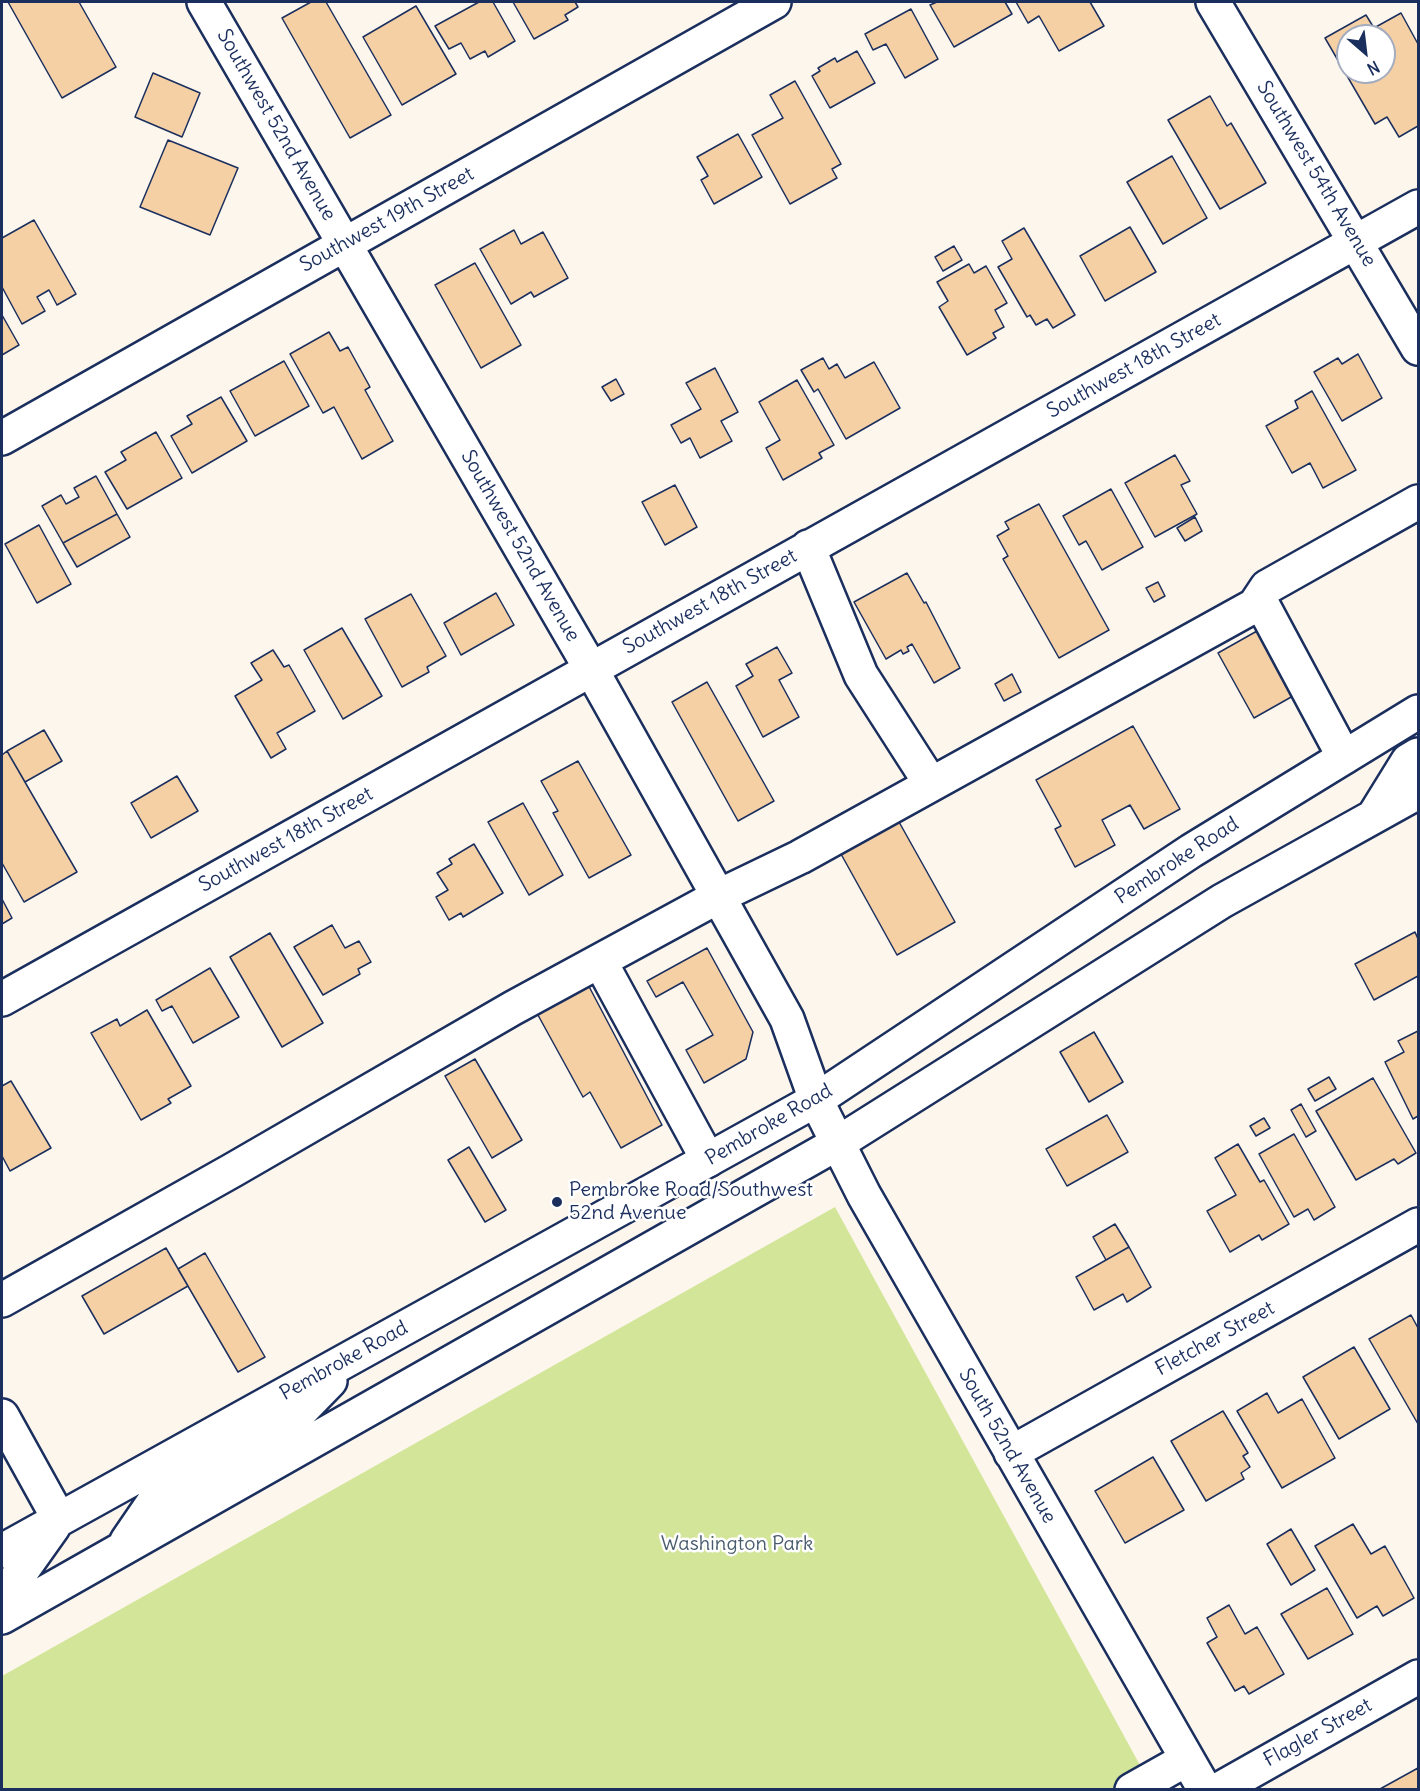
<!DOCTYPE html>
<style>
body{margin:0}
#map{position:relative;width:1420px;height:1791px;overflow:hidden;background:#fdf6ed;font-family:Delius,sans-serif}
canvas{display:block}
.frame{position:absolute;inset:0;border:3px solid #1b2f5e;pointer-events:none}
.north{position:absolute;left:1336px;top:24px;width:60px;height:60px;box-sizing:border-box;background:#fff;border:2px solid #a4acbf;border-radius:50%;rotate:152deg;font-size:16px;font-weight:700;line-height:24px;text-align:center;color:#1b2f5e}
.north::after{content:'';display:block;margin:auto;width:21px;height:27px;background:#1b2f5e;clip-path:polygon(50% 0,100% 100%,50% 72%,0 100%)}
</style>
<div id="map">
<canvas width="1420" height="1791"></canvas>
<div class="frame"></div>
<div class="north">N</div>
</div>
<script>
const c = document.querySelector('canvas').getContext('2d');
c.lineJoin = 'round';
function fill(path, color) { c.fillStyle = color; c.fill(path, 'evenodd'); }
function strokePath(path, color, width, dash) { c.strokeStyle = color; c.lineWidth = width; c.lineCap = dash ? 'butt' : 'round'; c.setLineDash(dash || []); c.stroke(path); }
function label(font, color, halo, rows, align = 'center') {
  c.font = font + ' Delius,sans-serif'; c.lineWidth = 5; c.setLineDash([]); c.textBaseline = 'middle'; c.strokeStyle = halo; c.fillStyle = color; for (const [text, x, y, turn = 0] of rows) {
    c.save(); c.translate(x, y); c.rotate((+turn || 0) * Math.PI / 180); c.textAlign = isNaN(turn) ? turn : align; if (halo) c.strokeText(text, 0, 0); c.fillText(text, 0, 0); c.restore();
  }
}
fill(new Path2D(`
 M835 1207 1153 1789H2V1676Z`), '#d3e599');
const building = new Path2D(`
 M8 2H79L116 67 62 98Z
 M311 2H326L391 115 350 138 282 18Z
 M479 2H493L515 41 488 57 485 51 470 59 461 43 449 49 435 26Z
 M513 2H575L578 7 565 15 568 20 534 39Z
 M937 2H1005L1012 14 954 47 930 5Z
 M1016 2H1090L1104 26 1059 51 1039 16 1028 23Z
 M416 6 456 74 402 105 363 37Z
 M911 9 938 59 905 78 886 44 873 50 865 34Z
 M1401 13 1418 44V126L1399 137 1387 117 1375 124 1325 38 1366 15 1374 28ZM1348 36H1384V72H1348Z
 M857 51 875 83 830 108 812 76 820 71 818 68 835 58 837 62Z
 M153 73 200 93 182 137 135 117Z
 M795 81 841 164 832 169 837 178 790 204 752 135 783 118 770 95Z
 M1210 96 1227 126 1231 123 1266 183 1220 209 1168 120Z
 M738 134 762 177 714 204 701 180 708 176 697 157Z
 M168 140 238 168 210 235 140 207Z
 M1172 156 1207 218 1163 244 1127 182Z
 M34 220 76 294 57 305 49 290 37 297 45 311 22 324 2 287V238Z
 M1130 227 1156 272 1105 301 1080 256Z
 M1024 228 1075 315 1053 328 1047 319 1036 325 1030 315 1027 317 998 267 1012 259 1002 241Z
 M514 230 521 244 543 232 568 278 534 297 531 292 511 304 480 249Z
 M954 246 962 260 943 271 935 257Z
 M475 263 521 345 481 368 435 285Z
 M969 264 974 273 986 266 1007 303 995 310 1004 327 993 333 996 338 967 355 939 307 948 301 937 282Z
 M2 315 19 345 2 355Z
 M329 332 340 351 348 347 370 387 365 390 393 441 362 459 334 407 323 413 290 354Z
 M1358 354 1382 398 1342 421 1314 372 1338 358 1342 364Z
 M823 358 829 369 837 364 845 378 874 362 900 408 846 439 818 389 814 392 801 370Z
 M284 361 309 406 255 436 230 391Z
 M715 368 738 412 721 421 732 441 700 458 690 438 681 443 671 425 701 409 686 383Z
 M616 379 624 394 611 401 602 387Z
 M797 380 834 445 819 453 822 458 783 480 766 448 780 440 759 402Z
 M1312 391 1356 470 1323 488 1310 463 1292 473 1266 426 1298 408 1295 401Z
 M221 397 247 441 192 473 171 436 192 424 187 416Z
 M156 432 182 478 127 509 105 472 126 460 121 452Z
 M1175 455 1190 481 1181 485 1197 514 1155 537 1125 483Z
 M96 476 117 514 63 543 42 506 61 495 66 504 79 497 74 488Z
 M675 485 697 527 665 545 642 502Z
 M1111 489 1143 547 1102 570 1086 541 1079 545 1063 516Z
 M1039 504 1109 630 1059 658 1003 559 1008 556 997 536 1009 529 1005 522Z
 M117 514 130 537 77 567 63 543Z
 M1195 517 1202 531 1185 541 1177 528Z
 M39 525 71 584 37 603 5 544Z
 M907 573 924 603 926 602 960 668 934 683 912 644 907 647 909 651 903 654 901 650 886 659 854 602Z
 M1158 582 1165 596 1154 602 1146 588Z
 M496 593 514 625 461 655 444 623Z
 M411 594 446 656 427 667 429 672 402 687 365 619Z
 M342 628 382 696 343 719 304 650Z
 M1257 631 1293 696 1254 718 1218 653Z
 M777 647 792 673 779 680 799 717 763 737 736 686 753 676 746 664Z
 M273 650 284 667 289 665 315 711 277 733 286 749 271 758 235 696 262 680 251 663Z
 M1012 674 1021 692 1004 701 995 684Z
 M707 682 774 801 738 821 672 702Z
 M1133 726 1180 809 1144 829 1130 805 1102 820 1115 845 1075 867 1055 829 1061 826 1036 780Z
 M44 730 62 761 25 782 7 751Z
 M7 751 77 872 24 902 2 863V755Z
 M578 761 631 855 589 878 553 813 558 811 541 781Z
 M177 776 198 811 151 838 131 803Z
 M523 803 563 875 529 895 488 822Z
 M894 813 955 922 897 955 836 845Z
 M474 844 503 893 463 917 461 913 449 920 436 897 448 890 437 873 452 864 449 859Z
 M2 899 12 918 2 924Z
 M332 925 345 948 359 941 371 962 358 969 360 974 323 995 294 947Z
 M1415 932 1418 939V976L1374 1000 1355 964Z
 M270 933 323 1023 282 1047 230 957Z
 M707 948 753 1032 746 1059 704 1083 686 1050 713 1035 683 982 656 997 647 981Z
 M210 968 239 1017 193 1043 172 1006 162 1011 156 1000Z
 M584 977 662 1125 621 1148 590 1092 583 1097 533 1006Z
 M147 1010 191 1086 168 1099 171 1103 141 1120 91 1033 117 1019 120 1026Z
 M1418 1031V1116L1413 1119 1385 1062 1404 1052 1398 1041Z
 M1094 1032 1123 1082 1089 1102 1060 1052Z
 M475 1059 522 1140 492 1158 445 1076Z
 M1329 1077 1336 1089 1315 1101 1308 1089Z
 M1373 1078 1416 1153 1398 1164 1394 1159 1356 1180 1316 1111Z
 M11 1081 51 1148 10 1171 2 1156V1086Z
 M1301 1104 1316 1131 1306 1137 1291 1110Z
 M1107 1115 1128 1152 1067 1186 1046 1149Z
 M1264 1118 1270 1128 1256 1136 1250 1126Z
 M1294 1134 1335 1207 1314 1220 1308 1209 1294 1217 1259 1154Z
 M1238 1144 1260 1182 1264 1180 1289 1224 1262 1240 1259 1235 1230 1252 1207 1211 1236 1195 1215 1158Z
 M469 1147 506 1210 485 1222 448 1160Z
 M1115 1224 1129 1247 1106 1260 1093 1237Z
 M1129 1247 1151 1287 1127 1302 1123 1294 1094 1310 1076 1277Z
 M166 1248 188 1286 104 1334 82 1296Z
 M205 1253 265 1357 238 1372 178 1269Z
 M1411 1315 1418 1328V1424L1369 1339Z
 M1354 1347 1390 1409 1339 1439 1303 1377Z
 M1267 1393 1278 1413 1302 1399 1335 1458 1282 1488 1237 1411Z
 M1223 1411 1248 1453 1243 1456 1250 1467 1241 1473 1244 1479 1206 1501 1171 1441Z
 M1153 1457 1184 1510 1125 1543 1095 1491Z
 M1353 1524 1371 1554 1385 1546 1414 1598 1383 1616 1377 1606 1357 1618 1315 1546Z
 M1291 1529 1315 1570 1291 1585 1267 1544Z
 M1327 1588 1353 1634 1308 1659 1281 1614Z
 M1229 1605 1245 1634 1257 1627 1284 1674 1249 1694 1244 1686 1235 1691 1207 1643 1217 1637 1207 1618Z
 M1418 1768V1790H1380V1789Z`);
fill(building, '#f5d0a5');
strokePath(building, '#1b2f5e', 1.5);
const minor = new Path2D(`
 M204 2 591 669 787 1019 816 1100 864 1195 1205 1790
 M1213 2 1418 348
 M2 438 774 2
 M808 547 861 675 931 784
 M1255 605 1267 587 1418 502
 M608 976 708 1160
 M2 999 1418 207
 M2 1300 233 1170 513 1008 719 896 800 857 1261 602 1344 757
 M2 1416 59 1519
 M1011 1453 1418 1225
 M1132 1790 1187 1759
 M1218 1790 1418 1677`);
const major = new Path2D(`
 M1374 816 1408 761 1418 755
 M127 1541 155 1500 291 1421 330 1381
 M2 1551 816 1100 1191 851 1418 712
 M2 1589 14 1582 53 1527
 M2 1617 838 1143 1222 901 1418 792`);
strokePath(minor, '#1b2f5e', 38);
strokePath(major, '#1b2f5e', 38);
strokePath(minor, '#fff', 33);
strokePath(major, '#fff', 33);
for (const [x, y, r, color] of [
 [557,1202,6,"#1b2f5e"]
]) { const dot = new Path2D(); dot.arc(x, y, r, 0, 2 * Math.PI); c.fillStyle = color; c.fill(dot); strokePath(dot, '#fff', 2); }
label('20px', '#1b2f5e', '#fff', [
 ["Southwest 52nd Avenue",276,125,60],
 ["Southwest 54th Avenue",1316,174,59],
 ["Southwest 19th Street",387,220,-29],
 ["Southwest 18th Street",1134,366,-29],
 ["Southwest 52nd Avenue",520,546,60],
 ["Southwest 18th Street",710,602,-29],
 ["Southwest 18th Street",286,840,-29],
 ["Pembroke Road",1177,861,-33],
 ["Pembroke Road",769,1125,-30],
 ["Fletcher Street",1215,1339,-29],
 ["Pembroke Road",344,1361,-29],
 ["South 52nd Avenue",1007,1446,60],
 ["Flagler Street",1318,1733,-29]
]);
label('20px', '#1b2f5e', '#fff', [
 ["Pembroke Road/Southwest",569,1190],
 ["52nd Avenue",569,1213]
], 'left');
label('20px', '#495c6d', '#fff', [
 ["Washington Park",737,1544]
]);
</script>
